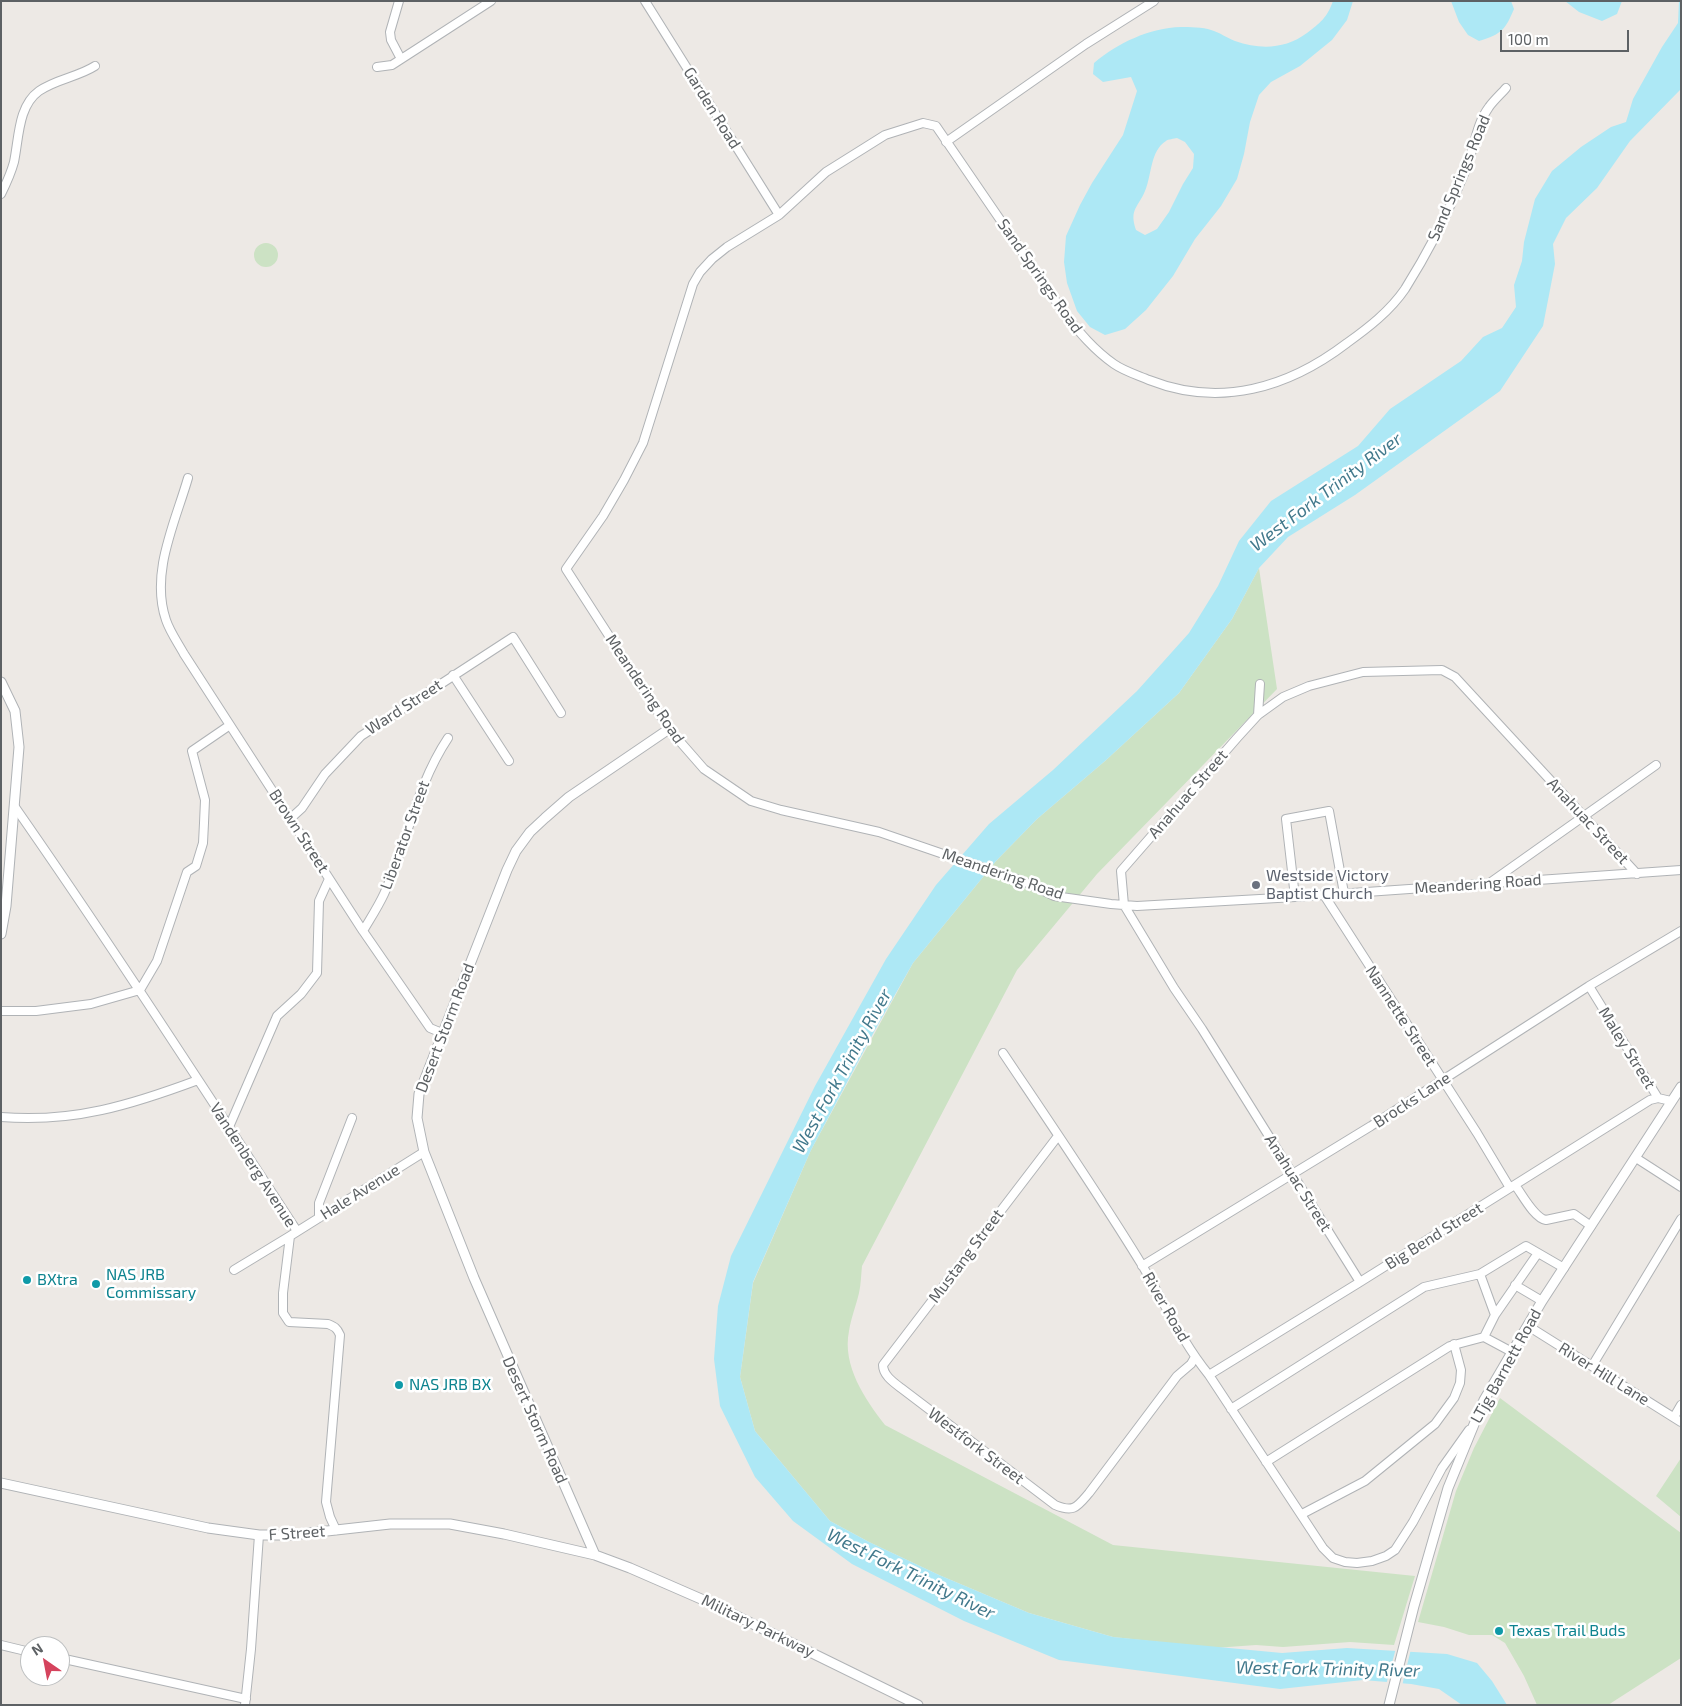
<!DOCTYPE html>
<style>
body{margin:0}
#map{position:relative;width:1682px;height:1706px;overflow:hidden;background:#ede9e5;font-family:"Exo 2",sans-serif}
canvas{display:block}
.frame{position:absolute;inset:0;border:2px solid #5d6164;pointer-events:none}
.north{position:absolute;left:20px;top:1636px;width:50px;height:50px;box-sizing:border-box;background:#fff;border:1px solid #bec0c1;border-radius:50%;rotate:327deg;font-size:14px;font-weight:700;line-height:20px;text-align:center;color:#5d6164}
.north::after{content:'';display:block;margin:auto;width:18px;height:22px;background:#d5435d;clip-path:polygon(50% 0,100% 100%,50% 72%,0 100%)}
.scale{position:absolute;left:1500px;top:30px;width:129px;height:22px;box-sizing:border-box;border:2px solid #5d6164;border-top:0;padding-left:6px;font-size:15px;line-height:18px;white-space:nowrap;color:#5d6164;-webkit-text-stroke:4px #fff;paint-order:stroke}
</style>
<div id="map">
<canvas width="1682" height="1706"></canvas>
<div class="frame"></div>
<div class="north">N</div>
<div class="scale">100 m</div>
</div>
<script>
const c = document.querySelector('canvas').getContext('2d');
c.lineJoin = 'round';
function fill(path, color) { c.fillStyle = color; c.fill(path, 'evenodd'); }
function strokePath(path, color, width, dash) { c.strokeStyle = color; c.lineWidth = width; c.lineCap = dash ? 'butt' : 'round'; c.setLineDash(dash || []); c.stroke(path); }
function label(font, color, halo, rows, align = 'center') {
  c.font = font + ' "Exo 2",sans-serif'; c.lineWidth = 5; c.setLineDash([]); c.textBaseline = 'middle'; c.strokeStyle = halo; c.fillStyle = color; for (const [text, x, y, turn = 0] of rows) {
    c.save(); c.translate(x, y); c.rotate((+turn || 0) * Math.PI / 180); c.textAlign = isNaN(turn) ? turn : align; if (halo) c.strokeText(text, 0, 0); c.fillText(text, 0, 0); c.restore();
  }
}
fill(new Path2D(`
 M254 255a12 12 0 1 1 24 0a12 12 0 1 1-24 0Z
 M1259 568 1277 689 1097 874 1017 970 862 1266C861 1275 861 1284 859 1293 856 1306 851 1318 849 1331 842 1366 865 1399 885 1425L1113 1545 1415 1576 1394 1645 1350 1642 1283 1647 1256 1645 1214 1648 1113 1637 1029 1613 939 1575 869 1542 830 1521 755 1431 740 1377 753 1283 811 1150 913 963 996 861 1037 819 1105 761 1179 693 1232 619Z
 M1500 1398 1681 1533V1658L1608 1705H1537L1524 1676 1505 1643 1492 1635H1469L1444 1627 1418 1622 1456 1491 1474 1448Z
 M1681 1458V1517L1656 1496Z`), '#cce2c4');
fill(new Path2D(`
 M1333 1H1353L1347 20 1332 40 1300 66 1271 82 1259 95 1250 122 1244 154 1237 179 1221 206 1195 239 1173 276 1146 310 1125 329 1105 335 1090 327 1077 311 1067 283 1064 262 1066 236 1080 205 1092 183 1123 135 1137 91 1131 77 1103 82 1093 74 1094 63C1118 43 1149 28 1181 27 1189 27 1203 27 1211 30 1219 32 1227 38 1235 41 1261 50 1285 49 1307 33 1320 23 1327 18 1333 1ZM1177 138 1185 142 1194 154 1193 168 1183 184 1169 212 1157 229 1145 235 1136 230C1129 209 1138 208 1145 191 1152 175 1150 151 1166 141 1168 139 1174 139 1177 138Z
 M1451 1H1511L1514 9C1505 30 1502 34 1479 41L1468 35 1459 22Z
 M1565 1H1622L1617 14 1602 21 1579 12Z
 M1679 1H1681L1680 90 1630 141 1597 188 1566 218 1553 244 1555 264 1543 326 1500 391 1355 495 1288 537 1259 568 1232 619 1179 693 1105 761 1037 819 996 861 913 963 875 1030 811 1150 753 1282 740 1377 755 1431 830 1521 869 1542 939 1575 1029 1613 1113 1637 1282 1653 1347 1648 1447 1654 1477 1663 1492 1681 1507 1705H1462L1439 1689 1411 1684 1363 1680 1280 1689 1059 1660 964 1621 852 1564 793 1521 755 1477 720 1406 714 1359 718 1306 731 1256 815 1086 886 959 936 885 989 824 1053 770 1137 691 1189 633 1218 586 1239 541 1271 501 1358 446 1390 409 1461 361 1483 337 1502 328 1516 307 1514 285 1522 261 1524 242 1535 199 1552 171 1581 147 1611 127 1626 122 1633 99 1662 47 1678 23Z`), '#ade8f5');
fill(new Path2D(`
 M1396 1648 1411 1649 1402 1686 1386 1685Z`), '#ede9e5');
const minor = new Path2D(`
 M399 1 390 32 391 40 401 59
 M645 1 779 215
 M377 67 392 65 491 1
 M1506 88C1501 94 1494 100 1489 107 1477 123 1475 143 1469 160 1466 170 1462 179 1458 188 1443 224 1425 257 1405 289 1390 311 1368 328 1347 343 1288 388 1220 408 1149 380 1137 375 1124 371 1114 364 1094 350 1079 332 1064 313L936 126 923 123 885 135 826 172 779 215 727 247 712 259 700 272 693 284 643 443 624 480 603 516 566 569 669 729 704 769 751 801 781 810 879 832 1025 882 1054 896 1111 904 1137 906 1295 897 1681 870
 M946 142 1086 44 1154 1
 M1 194C6 184 11 173 14 162 19 138 18 106 39 91 56 79 78 77 95 66
 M188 478C175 523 150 573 166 620 170 632 178 643 184 654L363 931 430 1028 442 1033
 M453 675 509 761
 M1258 715 1260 684
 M15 807C112 946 204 1089 297 1231
 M291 818 302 808 325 774 361 736 513 637 561 713
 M1491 882 1656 765
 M1324 895 1477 1133 1510 1188
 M1295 897 1286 819 1329 811 1344 893
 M363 931C370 919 378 907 384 894 407 843 416 786 448 738
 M1589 986 1658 1098 1671 1101
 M1 1011H36L91 1004 140 990 157 961 187 872 196 866 203 843 204 823 205 800 192 751 230 725
 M1003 1053C1050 1123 1098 1193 1142 1265 1164 1302 1182 1342 1209 1375L1323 1548 1333 1558 1345 1562 1357 1563 1372 1561 1386 1556 1395 1550 1413 1522 1442 1468 1469 1430
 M1 1117C73 1123 131 1105 198 1080
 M229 1127 277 1016 301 994 317 973 319 901 329 879
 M1058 1136 883 1365C883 1375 893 1382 901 1388L1055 1505C1074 1513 1077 1507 1089 1493L1177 1376 1191 1364 1195 1357
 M1636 1158 1681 1187
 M1515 1185C1522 1194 1534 1218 1546 1220L1574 1214 1591 1226
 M319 1218V1203L352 1118
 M1142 1266 1371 1126 1589 986 1681 931
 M234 1270 290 1236
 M1480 1274 1495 1315 1484 1337
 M1360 1282 1202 1029 1174 988 1124 905 1121 871 1237 738 1258 715 1283 697 1309 686 1363 672 1442 670 1455 677 1637 874
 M1515 1285 1542 1301
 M1495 1315 1538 1253
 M1528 1326 1681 1422
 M1592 1366 1681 1219
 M1209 1375 1360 1282 1650 1100 1658 1098
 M1231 1409 1424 1287 1480 1274 1526 1246 1564 1268
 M1674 1417 1681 1405
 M1266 1462 1450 1346 1484 1337 1512 1352
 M1302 1514 1365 1481 1435 1424 1454 1398 1460 1383 1461 1370 1454 1344
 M336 1530 330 1517 326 1502 340 1335C337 1328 335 1327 328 1324L289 1322 283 1313V1293L290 1236 424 1152
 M1 1645 30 1652
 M60 1658 246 1699
 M245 1705 251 1649 259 1535`);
const tertiary = new Path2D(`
 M1 682 15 711 19 747 6 906 1 934
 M1 1483 208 1528 259 1535H291L390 1524H450L504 1534 595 1555 630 1568 708 1602 918 1705
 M595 1555 474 1278 424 1152 417 1118 419 1094 507 870 516 851 530 832 545 818 569 797 669 729
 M1389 1705 1414 1606 1448 1488 1484 1400 1542 1301 1681 1087`);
strokePath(minor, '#b0b3b6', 10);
strokePath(tertiary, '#b0b3b6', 11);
strokePath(minor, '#fff', 8);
strokePath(tertiary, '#fff', 9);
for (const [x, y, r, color] of [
 [1256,885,5,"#6b7280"],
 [27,1280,5,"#0f9aa8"],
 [96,1284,5,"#0f9aa8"],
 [399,1385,5,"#0f9aa8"],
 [1499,1631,5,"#0f9aa8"]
]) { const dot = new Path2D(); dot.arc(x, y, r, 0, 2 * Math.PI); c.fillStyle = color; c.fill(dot); strokePath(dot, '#fff', 2); }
label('16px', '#5d6164', '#fff', [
 ["Garden Road",712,108,58],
 ["Sand Springs Road",1459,178,-67],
 ["Sand Springs Road",1040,276,55],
 ["Meandering Road",645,689,56],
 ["Ward Street",404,707,-33],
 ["Anahuac Street",1188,794,-49],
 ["Anahuac Street",1588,821,47],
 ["Brown Street",299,831,57],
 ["Liberator Street",405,835,-70],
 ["Meandering Road",1003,874,19],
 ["Meandering Road",1478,884,-4],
 ["Nannette Street",1401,1016,57],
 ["Desert Storm Road",445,1028,-69],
 ["Maley Street",1627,1048,58],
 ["Brocks Lane",1412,1100,-33],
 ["Vandenberg Avenue",253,1165,57],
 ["Anahuac Street",1298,1183,58],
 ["Hale Avenue",360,1192,-32],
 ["Big Bend Street",1434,1236,-32],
 ["Mustang Street",966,1256,-53],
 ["River Road",1166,1307,60],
 ["LTjg Barnett Road",1506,1366,-61],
 ["River Hill Lane",1604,1374,32],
 ["Desert Storm Road",535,1420,66],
 ["Westfork Street",976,1446,37],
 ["F Street",297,1533,-4],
 ["Military Parkway",758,1626,26]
]);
label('16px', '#5b616d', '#fff', [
 ["Westside Victory",1266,876],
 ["Baptist Church",1266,894]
], 'left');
label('16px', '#0d838f', '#fff', [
 ["NAS JRB",106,1275],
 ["Commissary",106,1293],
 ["BXtra",37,1280],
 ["NAS JRB BX",409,1385],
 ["Texas Trail Buds",1509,1631]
], 'left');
label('italic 18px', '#42798c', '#fff', [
 ["West Fork Trinity River",1326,492,-37],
 ["West Fork Trinity River",842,1071,-61],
 ["West Fork Trinity River",911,1574,26],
 ["West Fork Trinity River",1328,1669,1]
]);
</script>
